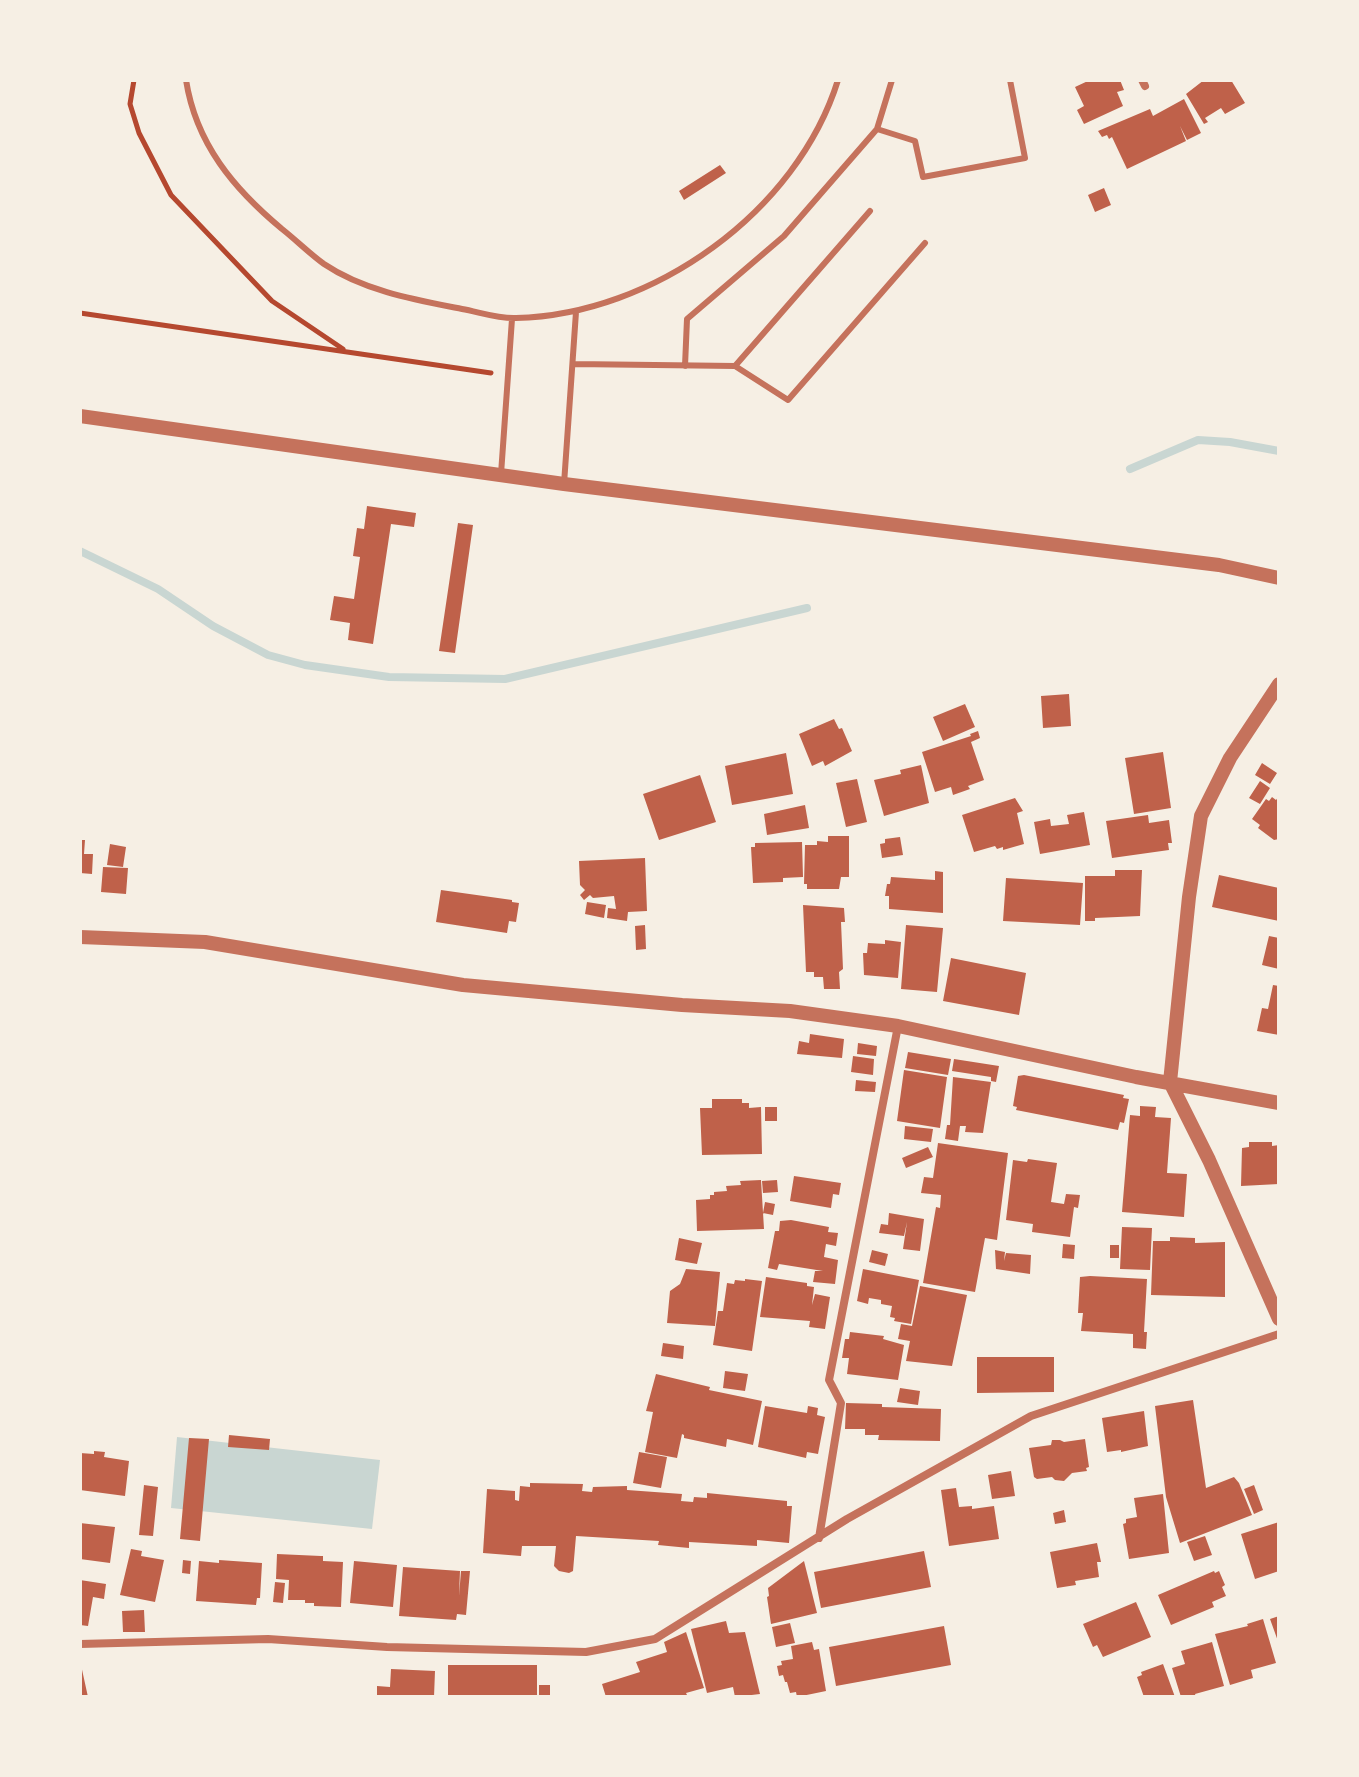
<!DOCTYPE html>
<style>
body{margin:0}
#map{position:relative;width:1359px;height:1777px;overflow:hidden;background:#f6efe4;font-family:Arial,sans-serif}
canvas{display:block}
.frame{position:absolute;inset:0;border:82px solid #f6efe4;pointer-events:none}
</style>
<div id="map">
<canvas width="1359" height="1777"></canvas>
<div class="frame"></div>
</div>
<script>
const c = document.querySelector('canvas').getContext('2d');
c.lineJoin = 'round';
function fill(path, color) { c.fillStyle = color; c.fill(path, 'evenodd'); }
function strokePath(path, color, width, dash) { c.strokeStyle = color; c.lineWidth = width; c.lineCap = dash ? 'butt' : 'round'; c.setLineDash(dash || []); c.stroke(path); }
fill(new Path2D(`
 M177 1437 380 1460 372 1529 171 1508Z`), '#c9d6d2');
strokePath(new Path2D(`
 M1130 469 1198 440 1230 442 1279 451
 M80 551 158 589 213 626 268 655 305 665 389 677 505 679 807 608`), '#c9d6d2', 8);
fill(new Path2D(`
 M1090 80H1120L1124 90 1117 92 1123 106 1084 124 1077 110 1084 106 1075 87Z
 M1204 80H1231L1245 103 1225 114 1221 108 1205 118 1208 122 1204 124 1186 94Z
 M1184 99 1201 133 1187 140 1180 126 1186 141 1127 169 1112 137 1109 139 1107 135 1102 137 1098 131 1150 109 1153 116Z
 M720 165 726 173 684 200 679 191Z
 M1104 188 1111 205 1095 212 1088 195Z
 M367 506 416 513 414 527 391 524 373 644 348 640 350 623 330 620 334 596 354 599 360 557 353 556 357 528 364 529Z
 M458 523 473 525 455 653 439 651Z
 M1069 694 1071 726 1043 728 1041 696Z
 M965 704 975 727 943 741 933 717Z
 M834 719 839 729 842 728 852 751 825 766 823 761 812 766 799 734Z
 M978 731 980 738 971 742 984 780 968 786 970 789 953 795 951 787 935 792 922 752 971 736 970 734Z
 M1163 752 1171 808 1134 814 1125 758Z
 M786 753 793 794 732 805 725 766Z
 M1262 763 1277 773 1270 784 1255 775Z
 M921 765 929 803 884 816 874 780 901 774 900 770Z
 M700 775 716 822 659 840 643 794Z
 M857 779 867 822 846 827 836 783Z
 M1260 781 1270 788 1260 804 1249 798Z
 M1279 796V839L1274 840 1258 828 1260 825 1252 819 1266 799 1269 801 1272 797 1276 800Z
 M1015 798 1023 811 1017 813 1024 844 1003 850V847L997 849 995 846 974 852 962 815Z
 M805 805 809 828 767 835 764 814Z
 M1084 812 1090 845 1040 854 1034 822 1050 819 1051 826 1069 824 1067 815Z
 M1148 815 1149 823 1169 820 1172 843H1168L1169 850 1112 858 1106 821Z
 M828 836H849V877H841L839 889H807V884H804L805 845H817V841L828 842Z
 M900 837 903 855 882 858 880 844 885 843V839Z
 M80 840H85L84 854H93L92 874 80 873Z
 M802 842 803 877 783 878V882L753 883 751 847H755V843Z
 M110 844 126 847 123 867 107 865Z
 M645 858 647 911 628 912 627 921 607 918 608 908 616 909 614 896 593 898 590 895 584 900 580 895 585 890 580 885 579 861Z
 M103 867 128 868 126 894 101 892Z
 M1115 870H1142L1140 916 1095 918V921H1085V876H1115Z
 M935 871 943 872V913L889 909V896H885L887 884H890L891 877 935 880Z
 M1219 875 1279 888V921L1212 907Z
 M1006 878 1083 883 1080 925 1003 921Z
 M441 890 512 900V902L519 903 516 922 509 921 507 933 436 922Z
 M587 902 606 905 604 918 585 914Z
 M803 905 844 908 845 922H841L843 969 839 972 840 989H824L823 977H814V972H806Z
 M645 925 646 949 636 950 635 926Z
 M906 925 943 928 937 992 901 989Z
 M1269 936 1279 938V969L1262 965Z
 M885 940 901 942 898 978 864 975 863 953H867L868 943 885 944Z
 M951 958 1026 973 1019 1015 943 1001Z
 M1273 985 1279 986V1035L1257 1031 1262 1008 1268 1009Z
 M810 1034 844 1039 842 1058 797 1054 799 1041 809 1043Z
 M858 1043 877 1046 876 1056 857 1054Z
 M908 1052 951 1059 948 1075 905 1068Z
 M853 1056 874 1059 873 1075 851 1072Z
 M954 1059 999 1066 996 1082 991 1081V1077L952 1071Z
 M904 1070 947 1077 940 1128 897 1121Z
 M1024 1075 1124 1095 1123 1098 1129 1099 1124 1123 1120 1122 1118 1130 1016 1110 1017 1107 1013 1106 1018 1076Z
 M953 1077 991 1082 983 1133 965 1132 966 1126H960L958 1141 945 1139 947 1125H950Z
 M856 1080 876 1082 875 1092 855 1091Z
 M712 1099H742V1103H749V1108L761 1107 762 1154 702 1155 700 1108H712Z
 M1140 1106 1156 1107 1155 1117 1171 1118 1167 1173 1187 1174 1184 1217 1122 1212 1130 1115 1140 1116Z
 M765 1107H777V1121H765Z
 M905 1126 933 1129 931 1142 904 1139Z
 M1249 1142H1272V1146L1279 1145V1184L1241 1186 1242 1148 1249 1147Z
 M938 1143 1008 1153 997 1240 985 1238 975 1292 923 1283 936 1207 940 1208 941 1195 921 1193 924 1177 933 1178Z
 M928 1147 933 1157 906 1168 902 1158Z
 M1028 1159 1057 1163 1051 1202 1064 1204 1066 1194 1080 1195 1078 1208 1074 1207 1070 1237 1032 1232 1033 1224 1006 1220 1013 1160 1027 1162Z
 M794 1176 841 1183 839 1195 833 1194 831 1208 790 1201Z
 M761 1180 764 1229 697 1231 696 1200 710 1199V1195H714V1192L727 1191 726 1186 741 1185 740 1181Z
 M777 1180 778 1192 763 1193 762 1181Z
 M765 1202 775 1204 773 1215 763 1213Z
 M889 1213 924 1219 920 1251 903 1249 907 1222 904 1236 879 1233 881 1224 888 1225Z
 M791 1220 829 1227 828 1232 838 1233 836 1246 826 1244 824 1257 838 1260 835 1284 813 1282 815 1271H823L779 1264 777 1270 768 1268 775 1231H779L780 1221Z
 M1122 1227 1152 1228 1150 1270 1120 1269Z
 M1170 1237 1195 1238V1243L1225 1242V1297L1151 1295 1153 1241H1170Z
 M679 1238 702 1243 697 1264 675 1260Z
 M1063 1244 1075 1245 1074 1259 1062 1258Z
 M1110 1245H1119V1258H1110Z
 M872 1250 888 1254 885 1266 869 1262Z
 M995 1250 1005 1252 1004 1261 1006 1253 1031 1255 1030 1274 996 1269Z
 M686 1269 720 1272 715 1326 667 1323 670 1291 680 1284Z
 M863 1269 919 1280 911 1324 894 1321 895 1318 890 1317 892 1306 881 1304V1300L869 1298 868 1304 857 1301Z
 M1090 1276 1147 1279 1144 1332H1147L1146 1349 1133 1348V1334L1081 1331 1083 1313H1078L1080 1277Z
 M766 1277 807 1283V1286L814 1287 812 1305 815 1294 830 1297 825 1329 809 1327 810 1321 760 1317Z
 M745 1279 762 1281 752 1351 713 1345 718 1311H723L727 1283 734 1284 735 1280 745 1281Z
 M920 1286 967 1295 952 1366 906 1361 910 1341 898 1339 901 1324 912 1326Z
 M850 1332 884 1336 883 1339 904 1345 898 1380 847 1374 849 1358H842L845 1339H849Z
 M663 1343 684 1346 683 1359 661 1356Z
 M977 1357H1054V1392L977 1393Z
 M725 1371 748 1374 745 1391 723 1388Z
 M656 1374 710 1387 709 1390 762 1401 753 1445 727 1439 726 1447 684 1438V1435L682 1434 677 1458 645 1452 653 1412 646 1411Z
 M900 1388 920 1391 918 1405 897 1402Z
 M1193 1400 1206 1488 1234 1477 1239 1483 1252 1515 1180 1543 1166 1497 1155 1406Z
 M846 1403 882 1404V1407L941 1409 940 1441 878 1440 879 1435H865V1429H845Z
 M765 1406 807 1413 808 1406 818 1408 817 1415 825 1417 818 1454 807 1452 806 1458 758 1447Z
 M1144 1411 1148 1446 1121 1452V1450L1107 1452 1102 1418Z
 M229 1435 270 1439 269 1450 228 1447Z
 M189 1438 209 1439 200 1541 180 1539Z
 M1085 1439 1089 1467 1086 1468 1087 1471 1072 1473 1064 1481 1055 1480 1052 1477 1037 1479 1034 1477 1029 1448 1051 1445 1052 1440H1060L1064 1442Z
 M94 1451 105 1452 104 1457 129 1461 125 1496 80 1490V1453L94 1454Z
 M639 1452 667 1457 661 1488 633 1483Z
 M1011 1471 1015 1496 992 1499 988 1475Z
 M530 1483 583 1484 582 1491 592 1492 593 1487 627 1486V1490L682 1494 681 1501 693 1502 694 1497 707 1498V1493L787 1501V1506H792L789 1543 757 1540V1546L689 1542V1548L658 1545 659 1541 576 1536 573 1571 569 1573 559 1571 554 1566 556 1546H522L521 1556 483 1553 487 1489 515 1491V1500L519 1501 520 1486 530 1487Z
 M144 1485 158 1487 153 1536 139 1535Z
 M1254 1485 1263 1510 1254 1514 1244 1489Z
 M956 1488 959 1507 972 1506V1509L994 1506 999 1539 949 1546 941 1490Z
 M1163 1494 1169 1553 1129 1559 1123 1524 1126 1523V1519L1137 1517 1134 1498Z
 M1064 1510 1066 1522 1055 1524 1053 1513Z
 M1279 1522V1571L1255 1579 1241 1534Z
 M80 1523 115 1527 110 1563 80 1559Z
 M1205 1536 1212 1555 1194 1561 1187 1542Z
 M1097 1543 1101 1562H1097L1099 1577 1075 1581 1076 1585 1057 1588 1050 1552Z
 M131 1549 142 1551 141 1556 164 1560 155 1602 120 1595Z
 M924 1551 931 1587 821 1608 814 1572Z
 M277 1554 321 1556H323V1561L343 1562 341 1607 314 1606V1603H305V1600H288L289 1580 276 1579Z
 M183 1560 191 1561 190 1574 182 1573Z
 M219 1560 262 1563 260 1598H257L256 1605 196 1601 199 1561 219 1563Z
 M354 1561 397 1565 393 1607 350 1603Z
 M804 1561 817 1613 771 1624 767 1597 769 1596 768 1588Z
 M403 1567 460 1571 459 1596 461 1571H470L466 1615 457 1614 456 1620 399 1616Z
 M1214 1571 1215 1573 1219 1571 1225 1585 1222 1587 1226 1596 1212 1602 1214 1607 1171 1625 1158 1595Z
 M80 1580 106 1584 104 1599 93 1597 88 1626 80 1625Z
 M275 1582 285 1583 283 1603 273 1602Z
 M1136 1602 1151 1637 1103 1657 1097 1645 1093 1647 1083 1624Z
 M144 1610 145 1632H123L122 1611Z
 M1279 1616V1644L1270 1619Z
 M1263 1619 1276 1663 1251 1670 1253 1678 1230 1685 1215 1634 1248 1626 1247 1624Z
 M726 1621 729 1633 745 1632 760 1694 735 1697 733 1687 707 1693 691 1629Z
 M790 1623 795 1643 776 1647 772 1627Z
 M944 1626 951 1665 836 1686 829 1647Z
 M686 1632 704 1688 686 1693 688 1697H606L602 1684 640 1672 636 1662 667 1652 664 1642Z
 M812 1642 814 1650 819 1649 826 1691 797 1697 796 1692 790 1693 787 1682H785L783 1675 779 1676 777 1666 782 1665 781 1661 793 1659 791 1646Z
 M1212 1642 1224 1686 1195 1694 1196 1697H1181L1172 1668 1185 1664 1181 1651Z
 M1163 1664 1175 1697H1144L1137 1677 1142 1675 1141 1672Z
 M80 1665H81L88 1697H80Z
 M448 1665H537V1697H448Z
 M391 1669 435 1671 434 1697H377V1686L390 1687Z
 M539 1685H550V1697H539Z`), '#bf614a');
strokePath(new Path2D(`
 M134 80 130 104 139 133 171 195 272 301 343 349
 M80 313 491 373`), '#b5482f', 5);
strokePath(new Path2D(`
 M186 80C196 144 234 189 282 229 296 240 310 254 324 264 364 291 416 300 462 309 479 312 499 319 516 318 653 315 797 212 838 80
 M877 129 915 141 923 177 1025 158 1010 80
 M574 364 735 366 870 211
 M685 366 687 319 784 236 877 129 892 80
 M735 366 788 400 925 243
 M501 474 512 319
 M564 484 576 312`), '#c5725c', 6);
strokePath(new Path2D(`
 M1142 80 1145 86
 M819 1538 841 1403 829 1380 898 1026
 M80 1644 268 1639 387 1647 586 1652 655 1639 847 1519 1031 1416 1279 1334`), '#c5725c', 8);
strokePath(new Path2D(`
 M80 416 564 484 1219 565 1279 578
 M1279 684 1230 758 1201 816 1189 897 1170 1082 1209 1160 1279 1319
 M80 937 205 942 463 985 682 1005 790 1011 898 1026 1136 1077 1279 1103`), '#c5725c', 14);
</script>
